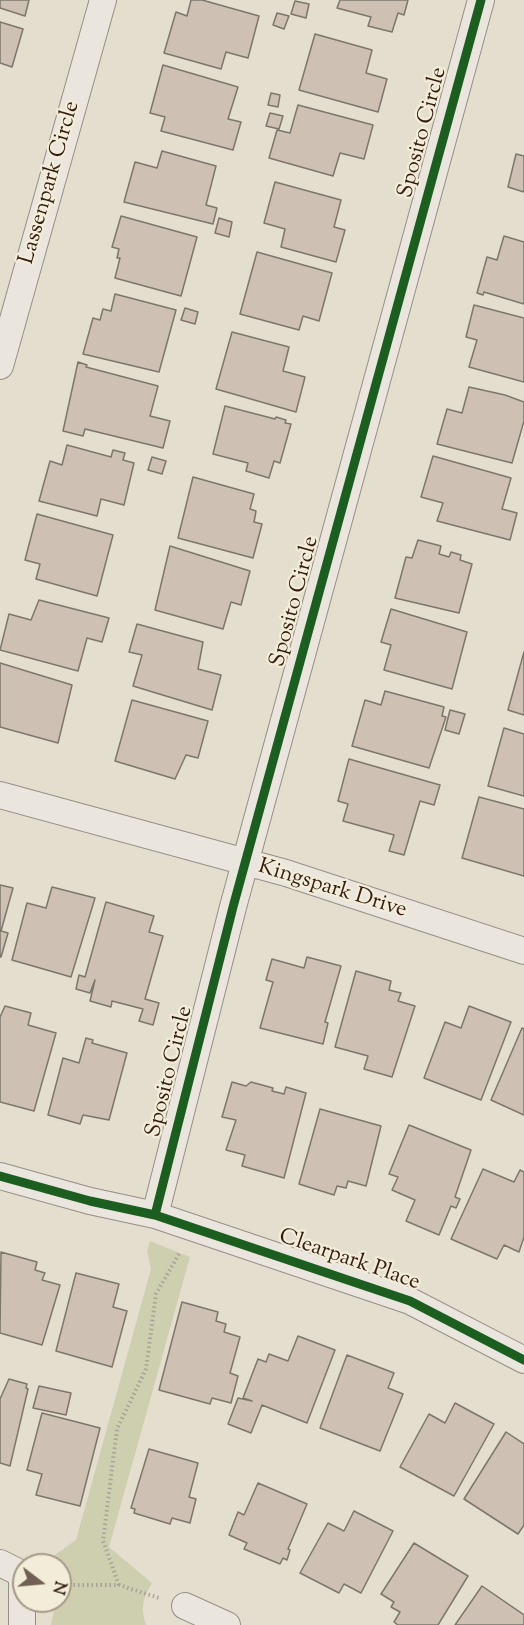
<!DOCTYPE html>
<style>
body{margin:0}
#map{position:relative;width:524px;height:1625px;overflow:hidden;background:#e4dece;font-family:"Sorts Mill Goudy",serif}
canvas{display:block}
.north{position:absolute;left:12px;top:1553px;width:60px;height:60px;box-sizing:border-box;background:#f3ecd9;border:2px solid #a69989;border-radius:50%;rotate:106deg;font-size:16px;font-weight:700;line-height:24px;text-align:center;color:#331c11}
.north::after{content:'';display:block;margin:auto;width:21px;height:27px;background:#716053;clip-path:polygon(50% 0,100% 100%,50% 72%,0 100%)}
</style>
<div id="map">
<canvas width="524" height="1625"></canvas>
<div class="north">N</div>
</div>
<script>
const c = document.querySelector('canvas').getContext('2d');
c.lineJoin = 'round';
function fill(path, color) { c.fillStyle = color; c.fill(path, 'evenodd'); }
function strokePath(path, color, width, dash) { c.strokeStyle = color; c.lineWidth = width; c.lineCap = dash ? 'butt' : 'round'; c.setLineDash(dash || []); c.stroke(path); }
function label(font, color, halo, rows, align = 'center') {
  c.font = font + ' "Sorts Mill Goudy",serif'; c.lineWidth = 4.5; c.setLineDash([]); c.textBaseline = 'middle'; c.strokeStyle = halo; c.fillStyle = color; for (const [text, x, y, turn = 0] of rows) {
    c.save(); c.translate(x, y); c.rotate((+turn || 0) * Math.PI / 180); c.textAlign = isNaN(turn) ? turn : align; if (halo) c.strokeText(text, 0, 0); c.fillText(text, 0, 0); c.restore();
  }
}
fill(new Path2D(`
 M150 1241 190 1257 109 1547 152 1583C143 1597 140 1609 146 1625H51L56 1601H60V1565H47L45 1562 76 1540 151 1269 147 1251Z`), '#cdcfae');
const building = new Path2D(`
 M0 0H29L25 16 0 8Z
 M191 0H202L259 16 248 58 226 52 221 69 164 53 176 12 187 16Z
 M340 0H408L404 15 398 13 392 32 368 26 371 17 337 8Z
 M295 1 309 4 306 18 291 14Z
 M277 13 289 16 284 29 273 25Z
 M0 22 23 29 12 67 0 63Z
 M315 34 372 50 366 73 387 79 378 112 299 90Z
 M163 65 238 87 228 119 241 122 233 150 161 131 165 117 150 113Z
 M271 93 280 95 278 107 268 105Z
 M298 105 373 125 364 159 340 153 333 176 269 158 277 130 290 133Z
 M270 113 283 116 279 129 266 126Z
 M162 151 216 166 206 205 217 208 213 224 124 202 135 162 157 168Z
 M516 154 524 156V192L508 187Z
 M275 182 341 200 334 227 345 230 336 262 281 247 285 229 264 223Z
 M121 216 197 237 181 296 115 278 120 258H117L119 249 112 247Z
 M219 218 232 222 229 237 215 233Z
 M504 236 524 242V304L484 292 483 295 477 293 487 257 497 260Z
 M257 252 332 273 319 321 303 316 299 330 240 314Z
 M115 294 176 310 159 372 83 354 93 318 100 320 103 309 111 311Z
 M474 305 524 318V382L469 367 477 340 466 337Z
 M185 308 198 312 195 324 181 320Z
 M232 332 289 347 283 371 305 377 296 412 216 389Z
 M78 362 87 365 86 367 158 386 150 416 170 421 163 448 85 429 83 436 63 431Z
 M469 387 505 395 524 402V421L512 463 437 444 447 409 462 413Z
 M225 406 275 419 276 417 286 420 285 423 291 424 280 463 274 461 269 478 246 471 248 463 213 454Z
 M67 445 111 457 113 450 125 453 123 460 134 463 124 505 101 499 97 516 39 501 50 461 62 465Z
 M433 456 511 478 502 509 517 513 510 540 437 521 443 503 421 497Z
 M152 457 166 461 162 474 148 470Z
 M193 477 254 494 250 509 256 511 254 522 262 524 253 558 178 538Z
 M37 514 113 535 97 596 36 579 40 564 25 560Z
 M418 540 441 546 439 554 449 557 451 552 461 555 460 560 472 564 459 613 395 598 406 557 412 558Z
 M170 546 250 571 241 605 231 602 223 629 155 610Z
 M39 600 109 618 102 642 87 638 78 671 0 650 9 614 31 620Z
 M391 609 467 632 452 689 384 670 391 645 381 642Z
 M137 624 203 642 198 669 221 675 212 710 133 686 142 655 129 652Z
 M524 652V715L508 710Z
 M0 663 72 685 58 743 0 727Z
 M385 691 444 707 442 716 446 717 429 768 352 746 365 700 381 705Z
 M132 700 208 721 198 758 186 755 175 779 115 761Z
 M450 710 465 714 459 734 445 730Z
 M504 728 524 734V796L488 786Z
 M349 759 440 785 434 805 420 801 404 855 389 851 394 835 343 821 348 804 338 801Z
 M479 797 524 809V876L462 858Z
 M0 885 13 888 1 931 8 933 1 957H0Z
 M52 887 95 898 71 977 12 960 27 903 46 908Z
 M106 902 154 916 149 932 163 936 145 999 159 1003 153 1025 139 1021 143 1009 112 1001 111 1007 90 1001 95 980 90 993 76 989 79 975 85 977Z
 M307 957 341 966 325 1022 328 1023 323 1044 260 1028 273 982 266 980 272 959 304 968Z
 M356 971 391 981 389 990 401 993 398 1001 415 1006 392 1077 364 1069 368 1056 335 1047Z
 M5 1006 31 1013 28 1025 56 1033 34 1111 0 1102V1017Z
 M469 1006 511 1022 481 1100 424 1078 445 1022 461 1028Z
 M522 1028 524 1029V1115L491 1100Z
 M86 1038 93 1040 92 1043 127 1053 109 1120 83 1115 80 1124 48 1115 63 1058 79 1063Z
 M232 1082 246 1086 251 1082 273 1088 272 1091 284 1094 286 1087 306 1093 284 1178 242 1166 245 1155 226 1150 236 1120 222 1117Z
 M320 1109 381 1126 366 1186 348 1181 346 1188 337 1186 334 1195 299 1184Z
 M409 1125 471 1150 455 1197 460 1199 456 1208 451 1206 439 1235 406 1221 415 1200 392 1190 398 1177 389 1174Z
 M483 1169 514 1182 520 1170 524 1172V1237L519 1252 504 1245 497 1259 451 1239Z
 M1 1252 37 1262 35 1270 45 1273 42 1280 60 1285 42 1345 0 1333Z
 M76 1273 119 1284 113 1307 127 1311 112 1367 56 1351Z
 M182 1302 218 1312 216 1321 226 1324 224 1332 240 1337 230 1373 238 1376 231 1403 212 1398 210 1404 159 1390Z
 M298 1336 335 1350 307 1423 262 1405 251 1433 228 1424 238 1398 252 1401 243 1398 258 1359 266 1362 269 1354 288 1361Z
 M347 1355 394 1373 388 1388 403 1394 380 1451 320 1428Z
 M9 1379 27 1384 26 1388 28 1389 10 1466 0 1463V1399Z
 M39 1386 71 1393 66 1415 33 1408Z
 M455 1403 494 1424 454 1496 400 1467 429 1414 445 1423Z
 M42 1413 100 1428 80 1506 36 1495 42 1474 27 1470Z
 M506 1432 524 1444V1525L518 1534 464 1499Z
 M149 1449 198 1463 189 1497 196 1499 190 1523 172 1518 170 1524 134 1513 135 1509 131 1508Z
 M258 1483 307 1504 288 1549 290 1550 287 1560 283 1558 280 1564 244 1549 247 1543 229 1535 238 1512 244 1515Z
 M354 1511 393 1531 361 1593 344 1584 339 1593 300 1573 328 1523 344 1531Z
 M414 1543 468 1576 438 1625H398L394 1622 400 1612 391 1607 394 1602 381 1594Z
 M482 1586 524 1615V1625H455Z`);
fill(building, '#cec1b3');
strokePath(building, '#7d766c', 1.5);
const minor = new Path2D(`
 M0 366 103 0
 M0 795 286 873 524 951
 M0 1176 90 1201 155 1215 410 1301 524 1360
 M155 1215 233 907 481 0
 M0 1563 22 1574V1625
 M185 1606 227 1625`);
strokePath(minor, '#968f85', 28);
strokePath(new Path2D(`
 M60 1585H119L159 1598
 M119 1585 103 1541 117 1429 146 1369 156 1294 180 1252`), '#a8a29b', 4, [1.5, 3]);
strokePath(minor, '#eae6de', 26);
strokePath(new Path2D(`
 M0 1176 90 1201 155 1215 410 1301 524 1360
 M155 1215 233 907 481 0`), '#1b5e20', 9);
label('22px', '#331c11', '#f3ecd9', [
 ["Sposito Circle",424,133,-75],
 ["Lassenpark Circle",51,183,-74],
 ["Sposito Circle",296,602,-75],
 ["Kingspark Drive",332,890,17],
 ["Sposito Circle",171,1072,-76],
 ["Clearpark Place",349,1261,19]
]);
</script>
